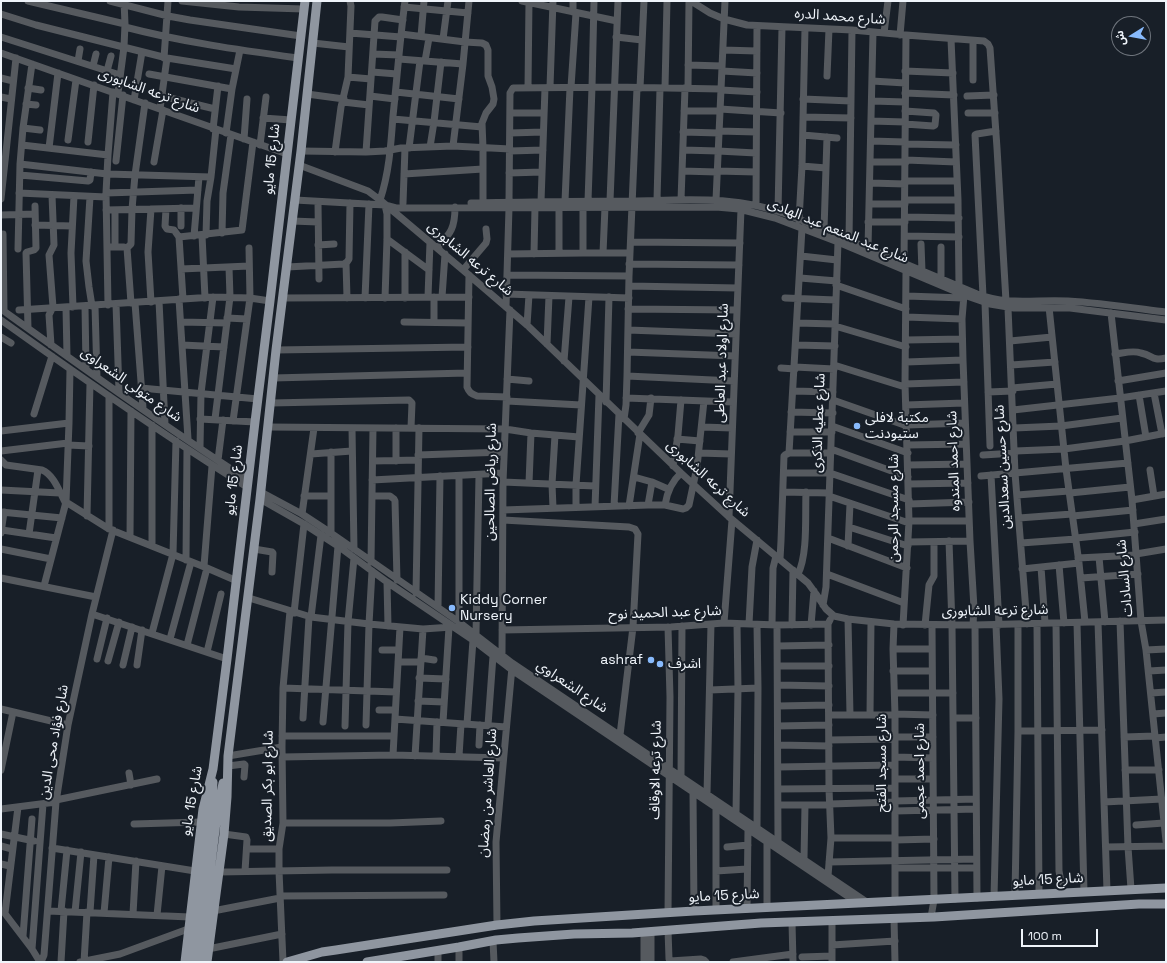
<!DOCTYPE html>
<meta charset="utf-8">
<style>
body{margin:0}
#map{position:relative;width:1167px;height:963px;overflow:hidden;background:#181f28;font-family:"Space Grotesk","Noto Sans Arabic",sans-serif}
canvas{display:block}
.frame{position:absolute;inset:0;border:2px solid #eff4fa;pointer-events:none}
.north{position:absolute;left:1111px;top:16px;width:40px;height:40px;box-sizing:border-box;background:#181f28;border:1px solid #6e747c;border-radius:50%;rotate:259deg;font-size:11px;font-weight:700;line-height:16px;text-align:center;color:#eff4fa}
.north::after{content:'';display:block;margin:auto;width:14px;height:18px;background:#88bafc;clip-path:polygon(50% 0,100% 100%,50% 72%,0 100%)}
.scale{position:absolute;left:1021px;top:929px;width:77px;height:18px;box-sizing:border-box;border:2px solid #eff4fa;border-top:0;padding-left:5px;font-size:12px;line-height:14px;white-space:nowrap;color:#eff4fa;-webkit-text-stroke:3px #181f28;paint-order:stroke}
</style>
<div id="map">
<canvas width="1167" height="963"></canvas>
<div class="frame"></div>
<div class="north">ش</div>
<div class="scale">100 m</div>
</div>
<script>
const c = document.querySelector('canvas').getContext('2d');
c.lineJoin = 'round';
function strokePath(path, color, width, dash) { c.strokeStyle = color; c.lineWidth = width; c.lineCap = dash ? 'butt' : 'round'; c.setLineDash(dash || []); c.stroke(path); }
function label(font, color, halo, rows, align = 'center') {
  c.font = font + ' "Space Grotesk","Noto Sans Arabic",sans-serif'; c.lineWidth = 4; c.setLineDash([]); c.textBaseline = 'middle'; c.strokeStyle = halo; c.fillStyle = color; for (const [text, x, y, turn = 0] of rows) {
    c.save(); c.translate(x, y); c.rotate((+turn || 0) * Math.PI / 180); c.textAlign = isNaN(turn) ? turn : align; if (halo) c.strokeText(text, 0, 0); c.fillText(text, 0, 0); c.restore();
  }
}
strokePath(new Path2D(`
 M28 1 125 24
 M110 1 168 16 190 20 301 36
 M182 1 239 7 304 9
 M522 1 617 21
 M691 1 710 13 724 19 747 25 852 30 906 35 984 41 988 44 990 48 997 148 1006 301
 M404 7 468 13
 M573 12V1
 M1 14 36 25 167 58 236 69
 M125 27C182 42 240 50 298 58
 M350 33 401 37
 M884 33 888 1
 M401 34 465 42 482 43 486 45 488 50V76L492 87 494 99 493 104 486 113 482 123 483 148V203
 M900 35 903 1
 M421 36 424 1
 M1 37 120 75
 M616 37 642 40
 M443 39 448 1
 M951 39 958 200 959 286
 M313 43 349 47
 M723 50 757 51
 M1 53C97 86 192 121 287 154
 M373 54 399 55
 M164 58 168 1
 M399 59 463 64
 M78 61 80 49
 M425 61 429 38
 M688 65 722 66
 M93 66 96 54
 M107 71 111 56
 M722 71 757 73
 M905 71 953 73
 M372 72 397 74
 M149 74 232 89
 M827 76 829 29
 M348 77 371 79
 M1 78 13 81
 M973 80V41
 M872 81 905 83
 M550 87 553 1
 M571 87 576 13
 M28 88 41 90
 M528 88 529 1
 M640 88 644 1
 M665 88 667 1
 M688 88 689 1
 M721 90 757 92
 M396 92 459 99
 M118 93 124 47 125 24 124 1
 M905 93 954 95
 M307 94 344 99
 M162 96 215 109
 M370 96 395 99
 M967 96 994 95
 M1 97 11 99
 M803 99 851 101
 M134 100 142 52
 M872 101 905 102
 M343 102 369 105
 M26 104 36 105
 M160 109 167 58
 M720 109 781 113
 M684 111H720
 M905 111 934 113 936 115 935 125 933 126 905 124
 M510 113H544
 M968 113H995
 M803 117 851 118
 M263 118 291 120
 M393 119 482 127
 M871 121 905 122
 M23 128 40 130
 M213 129 218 86
 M719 131 756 132
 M683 132 719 133
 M226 133 232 89 240 50
 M510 133 543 132
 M803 135 837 138
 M244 139 247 99
 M68 140 76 80
 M871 141 905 142
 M88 142 94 85
 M905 144 956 145
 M22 145 108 155
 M260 145 266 97
 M453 146 463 64 469 1
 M430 147 434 122 441 62
 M49 148 58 73
 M409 148 420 61
 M683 150 718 151
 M301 151 366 152 385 151 401 148 453 146 510 149
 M510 151 543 150
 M718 151 756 153
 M335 152 341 107 348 77 351 6 350 1
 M366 152 375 21 379 17H382L403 20
 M906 160 956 162
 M116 161 123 95
 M154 162 163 110
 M870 162H906
 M20 164 107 174 211 177
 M299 165 368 191 380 200 463 270 527 325 681 473 729 517 808 583 816 594 826 609 834 616 848 619 894 624 975 625 1166 620
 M802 166 826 168
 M682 171 717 172
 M717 171 756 172
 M509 173 542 172
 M404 174 483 169
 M20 175 88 181 90 180 91 172
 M905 181H957
 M870 183 905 184
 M19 193 106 197
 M106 193 198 190
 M90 197 86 261 89 287 92 306
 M1 199 16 58
 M295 200 385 205 396 208 716 207 739 209 775 218 838 242 964 295 990 304 1014 308H1070L1166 320
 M380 200C389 174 391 144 393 116 397 78 400 39 405 1
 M657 200 660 88
 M681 200 685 88
 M716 200 725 1
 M905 200H958
 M565 201 570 88
 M588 201 592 87 594 1
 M610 201 618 1
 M318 202 319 279
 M509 202 510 93 513 88 614 87 721 89
 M541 202 545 88
 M403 203 405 148
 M471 203C525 202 579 201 632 201 687 200 736 195 789 215L977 294C1009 306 1036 299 1068 301 1101 303 1134 308 1166 312
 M869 204H905
 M385 205 387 214V239L385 298
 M756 205 757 26
 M583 207V253
 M166 209 165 226 167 229 174 230 179 237 183 299
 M106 210 196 208
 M778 211 782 27
 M1 215 35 214
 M905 217 959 218
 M799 220 802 166 805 28
 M292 221 318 222
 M868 222H905
 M35 225 72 226
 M181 226V208
 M824 230 827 137
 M222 233 223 193 231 135
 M3 234 4 311
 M202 235 205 298
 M206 235 207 201 211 177 216 129
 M194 236 199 177
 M905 236 959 237
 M179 237 242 230 253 142
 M387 239 429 270
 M849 240 852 30
 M631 242 740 243
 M921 244 922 271
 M318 245 334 244
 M107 247H124L127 248 131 303
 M115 247V210
 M127 248 131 244 132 209 135 175 145 103
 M437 248C451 233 455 228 455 207
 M868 248 873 32
 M18 249 20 164 23 128 32 64
 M405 252V298
 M559 253V207
 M603 253 605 207
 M508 254 583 253H630
 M534 254 535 207
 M801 256 837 260
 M346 263 347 298
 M629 264 739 265
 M904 264 906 35
 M287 267 344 264 347 262 349 259 350 203
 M181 269 249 266
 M463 270 486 243 487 239 486 229
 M469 275 467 387C469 392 471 394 477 396L507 397
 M507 275 629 276
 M800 278 837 281
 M941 279V247
 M836 285 906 309
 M629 286 738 288
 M506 294 629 298
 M964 295 962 319 963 360 970 541 974 608 973 625
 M907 296 963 298
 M983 296 975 135 977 134 996 131
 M428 297 430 242
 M442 297 445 254
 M283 298 469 297
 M365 298 369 204
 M785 298 836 300
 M179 299 188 439
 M159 301 165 424
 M151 302 148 252 151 209
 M135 303 143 408
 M985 303 990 446
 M116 304 119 392
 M108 305 106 193 108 155 113 92
 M85 306 86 369
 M95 306 97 377
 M73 307 71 253 74 196
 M506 307 509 208
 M1049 307 1066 469 1079 563 1085 622
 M66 308 67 356
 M1008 308 1015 473 1027 624
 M1 309C82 367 164 426 248 480
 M628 309 737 310
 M19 310 213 297 250 298 270 301
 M1111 313 1132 500 1141 621 1146 650 1166 841
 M906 317 962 319
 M227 318 247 319
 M1 320C82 378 163 435 247 487
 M181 322 227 323
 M404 322 468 323
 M434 322V297
 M797 323 835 324
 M527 325 529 295
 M835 326 906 347
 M28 328 26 253 27 252 34 250 36 248 35 206
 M628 330 736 334
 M1 337 11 343
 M906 340 962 339
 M1010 341 1052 337
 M547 344 549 296
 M51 345 49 315 53 307 49 255 54 245 52 195
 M182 345 224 347
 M796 345 835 346
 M276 350 468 347
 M628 352 735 356
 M1115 354C1124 353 1133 350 1141 353 1154 356 1151 361 1166 358
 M564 361 569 297
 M906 362 963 360
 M834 365 905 387
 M1011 365 1055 362
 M795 367 834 369
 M781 368 795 369
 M627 376 734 381
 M273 378 467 373
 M507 379 529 381
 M1118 381 1166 373
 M905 384 964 382
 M141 388 258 399
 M1012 388 1057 384
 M793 391 833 392
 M988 392 1013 391
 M1154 393 1162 434
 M1139 395 1146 437
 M626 398 733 402
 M833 400 907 426
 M507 401 581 405
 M606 402 609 297
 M271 403 409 400 412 403 411 428
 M906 405 964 403
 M1013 410 1120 398 1166 391
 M791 412 833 413
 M34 414 52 356
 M200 419 255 422
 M215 419 230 297 229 267
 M624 419 626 405 627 376 629 276 637 88
 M233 421 250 298 249 248
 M907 425 965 423
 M832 426 908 453
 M268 427 505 429 531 433 579 437
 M702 427 732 428
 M352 428 354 549
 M396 428V461
 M1014 428 1061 426 1122 418
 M1 431 69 423
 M790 432H832
 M638 433 649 415 651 398
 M677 439 700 441
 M68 445 89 446
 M907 445 966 444
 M200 448 201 393 213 297
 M831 449 908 477
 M1064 449 1125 441 1166 433
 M1 451 68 443
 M1015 451 1064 449
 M331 452V533
 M699 453 731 454
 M789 453 802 228
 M789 453H831
 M311 454 352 451
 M418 455 504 452
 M983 455 1015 453
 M1 460 6 465 42 470C54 475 59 491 65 502
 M218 460 223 420
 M373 461 418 460
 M908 465 967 464
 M673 466 678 435 681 400
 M1150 470 1154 496
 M784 473H830L909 500
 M991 475 999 625
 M459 476V622
 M981 476 1128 463
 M634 477 652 482 668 489
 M372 480 503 473
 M503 482 595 486
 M529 483 531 433
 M909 484 968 483
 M1 490 60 493
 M261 492 302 514 331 533 459 622 512 663 868 903
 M783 492 829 493
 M1070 493 1130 487
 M1017 495 1069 491
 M304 496H331
 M372 496H390L394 499 395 501 397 580
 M829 496 909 523
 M260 499 304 524 338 546 387 582 473 640 512 670 858 903
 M1132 500 1166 494
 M66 502 109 529 207 568 237 581
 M909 504 969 502
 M648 505 652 482
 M665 505C667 492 671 482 681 473
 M614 506 619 414
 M629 506 640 434
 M576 507V485L589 297
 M595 507 599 395
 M553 508 552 484 555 435
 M503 510 648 505H665L683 509 686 508 689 505 697 467 704 401
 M1 512 62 518
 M302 514 314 428
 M87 516 90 383
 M1073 516 1133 510
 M729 517 741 209
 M1019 518 1072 514
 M503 520 629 527 635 529 638 534 633 627 620 735
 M909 521H969
 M1134 524 1166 519
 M849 527 908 546
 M109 529V396
 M2 530 56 538
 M1 533 4 512
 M29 534 38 470
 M130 537 131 411
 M828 538 907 568
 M1076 538 1135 532
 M949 541 952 625
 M908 542 970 541
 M1021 543 1076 539
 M152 546V425
 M848 546 850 504
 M1 549 51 559
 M254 549 272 552 273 553 272 572
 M1136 554 1166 549
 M1099 557 1105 622
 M1078 558 1136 555
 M780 559 781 541 784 456 785 455 789 453
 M186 560 187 449
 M371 562 373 428
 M1059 565 1064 623
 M204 566 212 466
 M1041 567 1045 623
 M1022 569 1079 563
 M798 574C808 554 805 516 806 492
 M827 574 904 603
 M1 578 96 597
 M1081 578 1138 574
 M387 582 388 626
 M44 586 66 502 69 423 70 369
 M416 593 419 428
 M249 598 311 617 369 624 423 629 452 627
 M823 605 826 587 838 242
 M438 607 440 476
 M294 613 304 524
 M92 614 227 659
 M311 617 321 535
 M848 619 850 715
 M1120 621 1128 847 1131 889
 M1098 622 1107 891
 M724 623 732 520
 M1056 623 1059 871 1063 893
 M1077 623 1084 892
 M749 624 752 567 757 540
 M894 624 893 649 895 715V902
 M1037 624 1039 894
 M772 625 773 568 776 556
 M777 625 778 842
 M792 625 793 570
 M811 625 814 591
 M903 625 909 521 905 384 906 271
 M925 625 929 585 934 576V542
 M952 625 955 899
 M975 625 977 898
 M502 630 671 627 724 623 777 625 828 624
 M152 633 173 554 176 441
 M476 634 479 475
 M170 639 191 562
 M187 645 207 568
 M778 646 829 645
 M893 649H932
 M382 650H398
 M1146 650 1166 649
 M207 652 221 594
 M502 654 503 482 510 310
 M421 658 434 660
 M97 659 107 618
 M108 661 119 622
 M398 662H420
 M123 665 132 627
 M137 665 142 630
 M778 666H829
 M893 671H932
 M1149 671 1166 670
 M419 678 446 679
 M778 685 829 686
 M283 688 396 692
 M710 690 758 688
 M895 693H953
 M1151 693 1166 692
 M418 701 444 702
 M778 706 829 705
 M1 709 68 725
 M379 710H395
 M895 714 933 715
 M1153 714 1166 713
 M829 715H895
 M870 715 871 622
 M303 718 309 617
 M953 718H976
 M395 719 506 727
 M323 722 338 546
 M443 722 449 627
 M467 724 473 640
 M366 725 369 624 372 571
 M488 725 493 656
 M345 726 348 622 354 558
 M778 726 829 725
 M1018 731 1102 730
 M282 736H394
 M895 737H933
 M1124 737 1155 736
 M1155 738 1166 737
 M829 740 895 739
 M479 745 480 725
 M778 745 829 746
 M393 755 400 627
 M228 756 282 747
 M415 756 423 629
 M436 756 437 722
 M459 756 461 724
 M282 757 393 755 503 758
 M895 757 933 758
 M228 766 244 764 245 765 244 777
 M778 767 895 765
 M1 770 13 712
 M1125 770H1159
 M129 773 131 785
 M681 776 682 626
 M895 779H933
 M778 789 895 788
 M693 792 694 911
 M707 794 711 624
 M56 800 157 779
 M895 801 976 799
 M1104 802 1162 799
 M830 804 895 802
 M778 805H830
 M716 808V910
 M1 809 56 802
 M895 811 976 809
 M736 813 738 689 737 624
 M283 823H390L441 821
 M134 824 201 822
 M1136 825 1164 823
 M757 828 758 688 757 625
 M1 834 34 841
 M224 834 246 837 247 840 245 871
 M831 838H895
 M895 840 934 839
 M767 842V908
 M1 846 12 849
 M727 847 748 845
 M1106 847 1166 846
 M52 848 195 871
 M247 849H279
 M804 859 805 805
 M829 862 976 859
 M1 864 10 866
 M895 868H976
 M716 871 747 869
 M219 872 332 870H447
 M828 876 831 838 829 789 828 624 830 620
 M1015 895 1018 731V624
 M280 896 444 895
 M994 897 999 699 996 625
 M747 909 748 829
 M3 911 32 949 40 962
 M48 911 190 917
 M61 911 67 850
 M213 911 280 898
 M75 912 81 852
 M90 912 94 855
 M5 913 18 807
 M104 913 109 857
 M668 913 670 697 668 627
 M133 914 136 861
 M157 915 162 866
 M931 917 934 900 932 625
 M894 918 895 962
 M792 922 793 962
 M497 925 496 842 512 667
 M668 930 669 959 670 961 701 959 704 960 706 962
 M644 932V962
 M651 932V962
 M23 936 32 819
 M493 941 494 962
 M832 945 895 941
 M459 947V962
 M32 949 43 804
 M208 949 282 934
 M438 951V962
 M802 957 832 956
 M41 962 44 955 56 802 68 725 92 614 113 530
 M61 962 64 911
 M80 962 120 954 188 929
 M84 962 87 912
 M283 962 279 871V849L283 823 282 747 283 688 290 611
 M733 962 793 954
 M832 962V920`), '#565a5f', 7);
strokePath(new Path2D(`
 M185 962 203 809 213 769 227 659 255 422 270 301 305 1
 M192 962 212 799 213 782
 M199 962 217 814 223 783
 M207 962 224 834 227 797 228 756 260 499 276 350 301 151 317 1
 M287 962 322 952 336 950 497 925 534 921 694 911 1166 888
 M367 962 459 947 496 940 518 938 574 934 632 933 761 923 934 917 1139 904H1166`), '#8f96a0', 9);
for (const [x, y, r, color] of [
 [857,426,4,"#88bafc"],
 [452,608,4,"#88bafc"],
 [651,660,4,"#88bafc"],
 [660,664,4,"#88bafc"]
]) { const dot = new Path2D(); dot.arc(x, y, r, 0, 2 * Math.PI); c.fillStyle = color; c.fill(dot); strokePath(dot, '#181f28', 1.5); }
label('14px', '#eff4fa', '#181f28', [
 ["شارع محمد الدره",840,17,4],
 ["شارع ترعه الشابورى",149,91,20],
 ["شارع 15 مايو",272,159,-84],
 ["شارع عبد المنعم عبد الهادى",838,231,22],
 ["شارع ترعه الشابورى",470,259,40],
 ["شارع اولاد عبد العاطى",722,363,-88],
 ["شارع متولي الشعراوى",131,385,35],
 ["شارع عطيه الذكرى",819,423,-88],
 ["شارع احمد المندوه",954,461,-92],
 ["شارع حسين سعدالدين",1003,467,-93],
 ["شارع ترعه الشابورى",708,479,42],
 ["شارع 15 مايو",234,480,-83],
 ["شارع رياض الصالحين",491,482,-89],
 ["شارع مسجد الرحمن",894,508,-90],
 ["شارع السادات",1125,578,-95],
 ["شارع ترعه الشابورى",995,611,-1],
 ["شارع عبد الحميد نوح",665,613,-2],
 ["شارع الشعراوي",572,687,34],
 ["شارع فؤاد محى الدين",54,742,-80],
 ["شارع مسجد الفتح",882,763,-90],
 ["شارع ترعه الاوقاف",656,770,-89],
 ["شارع احمد عجمى",920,771,-90],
 ["شارع ابو بكر الصديق",268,786,-89],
 ["شارع العاشر من رمضان",488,793,-86],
 ["شارع 15 مايو",192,801,-80],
 ["شارع 15 مايو",1048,880,-3],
 ["شارع 15 مايو",724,896,-3]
]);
label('14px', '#eff4fa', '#181f28', [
 ["مكتبة لافلى",865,418],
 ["ستيودنت",865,434],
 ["Kiddy Corner",460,600],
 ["Nursery",460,616],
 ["ashraf",643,660,"right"],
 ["اشرف",668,664]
], 'left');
</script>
